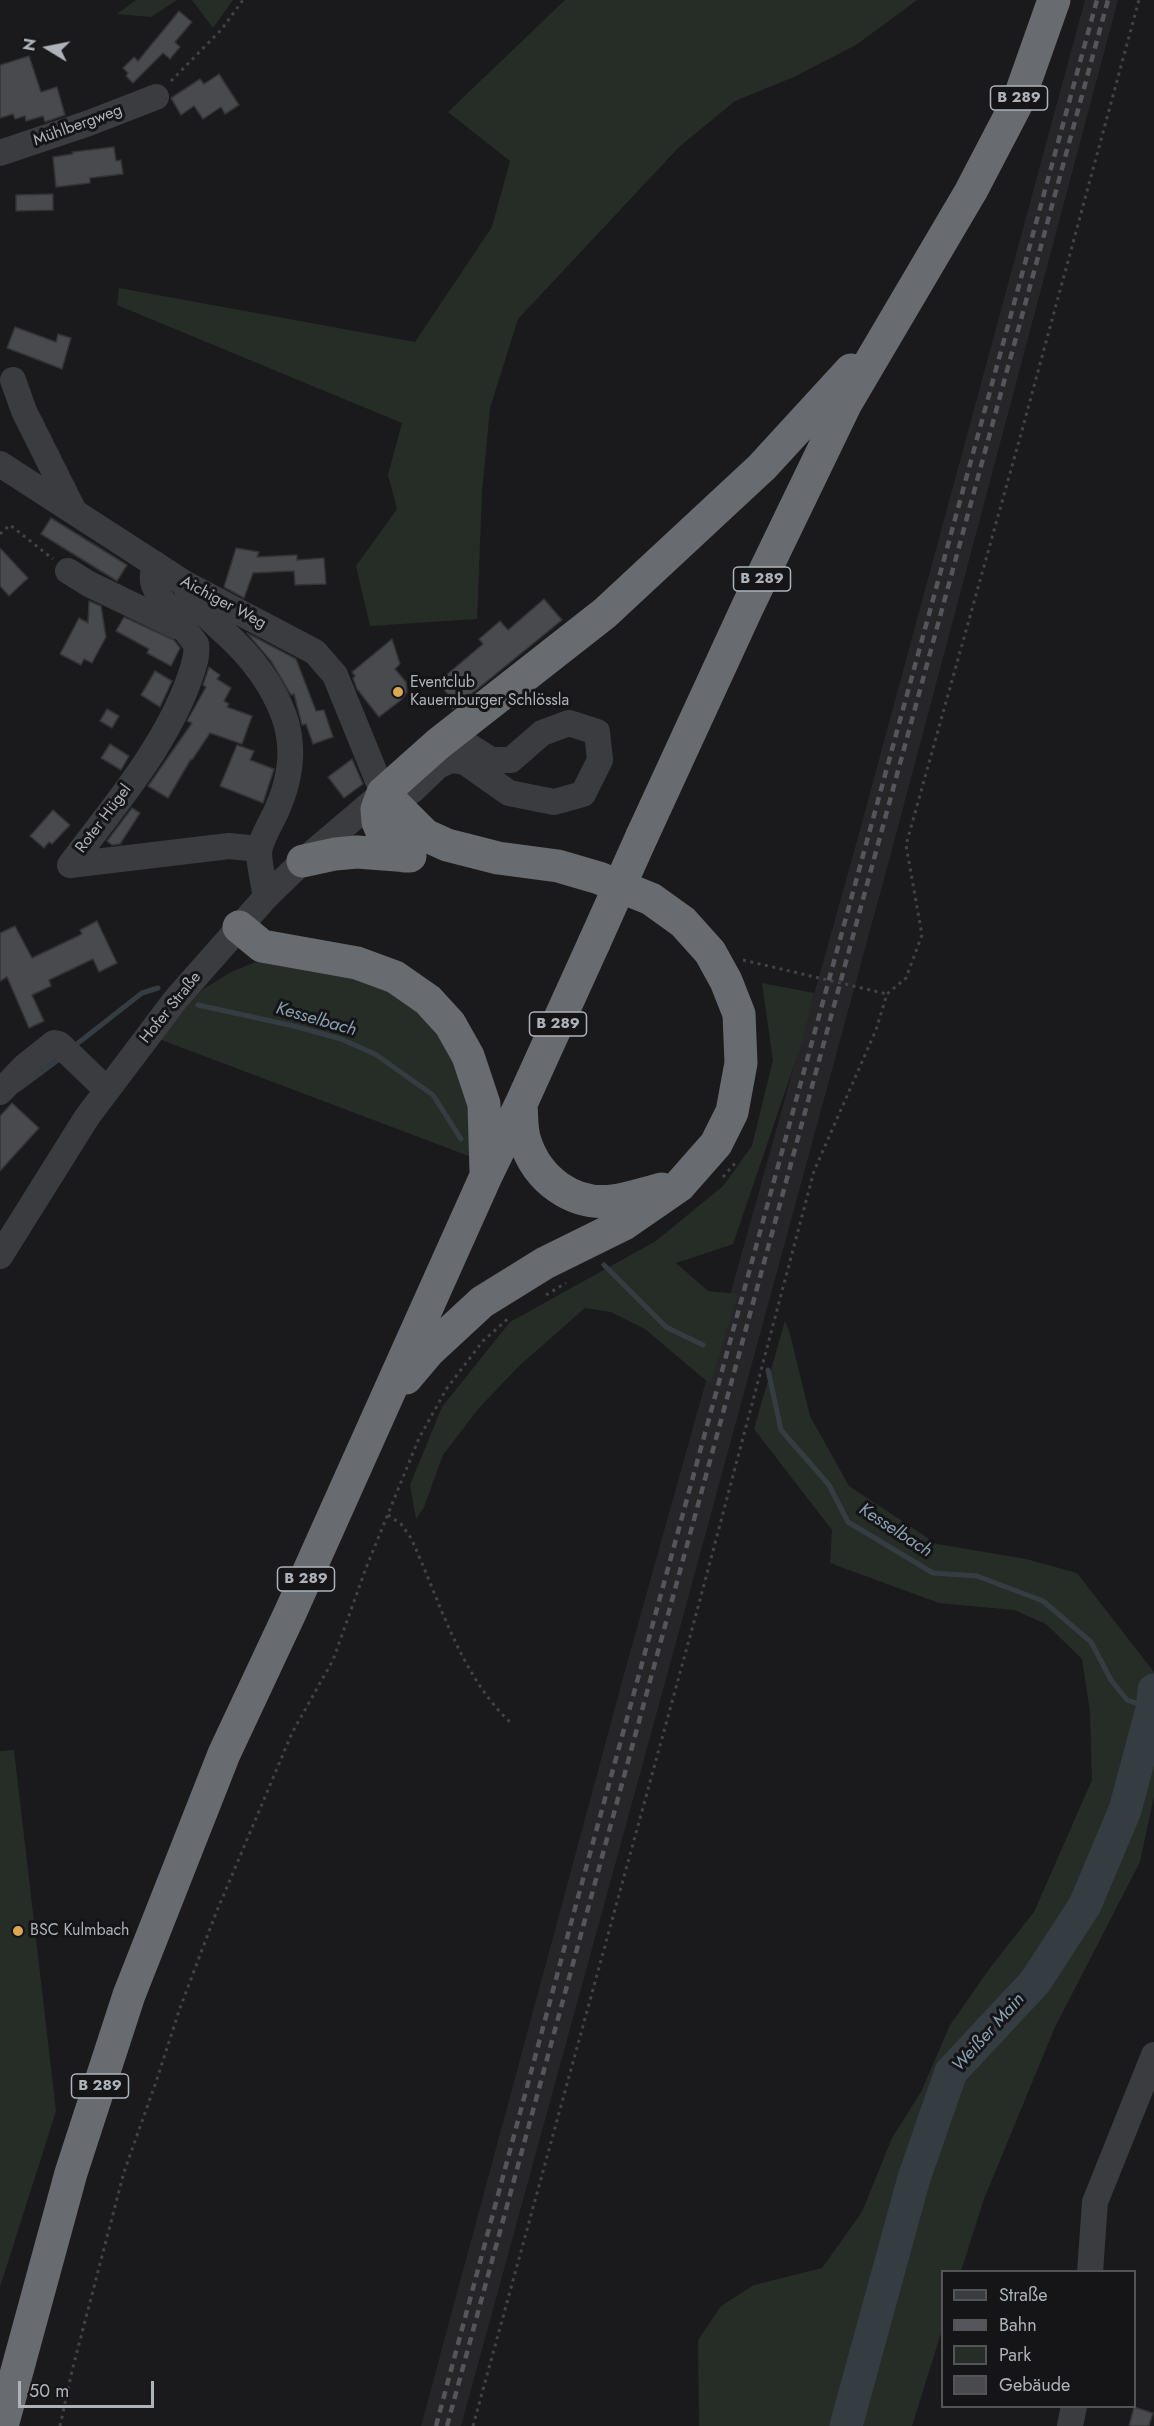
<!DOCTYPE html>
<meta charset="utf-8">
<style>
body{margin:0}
#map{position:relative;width:1154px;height:2426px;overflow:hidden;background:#1a1a1c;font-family:Jost,sans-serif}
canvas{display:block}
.legend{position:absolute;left:941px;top:2270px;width:195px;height:138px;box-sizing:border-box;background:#151517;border:2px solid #525458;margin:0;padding:8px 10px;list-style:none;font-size:18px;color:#aeb2b9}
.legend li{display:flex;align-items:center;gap:12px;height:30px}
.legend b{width:30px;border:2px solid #525458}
.north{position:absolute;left:18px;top:18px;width:60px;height:60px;-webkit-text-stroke:4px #151517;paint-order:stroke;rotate:280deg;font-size:16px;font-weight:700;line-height:24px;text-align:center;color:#aeb2b9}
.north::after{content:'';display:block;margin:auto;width:21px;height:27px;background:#aeb2b9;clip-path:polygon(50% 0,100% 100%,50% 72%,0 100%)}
.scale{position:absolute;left:18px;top:2381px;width:136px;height:27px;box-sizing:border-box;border:3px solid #aeb2b9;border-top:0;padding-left:8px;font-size:18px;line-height:21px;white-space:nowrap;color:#aeb2b9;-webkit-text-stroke:4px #151517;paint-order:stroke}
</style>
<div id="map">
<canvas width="1154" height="2426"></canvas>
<ul class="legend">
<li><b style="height:8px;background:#3b3c40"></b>Straße</li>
<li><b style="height:8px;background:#55565b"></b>Bahn</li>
<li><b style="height:16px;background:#262d27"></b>Park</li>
<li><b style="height:16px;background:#494a4d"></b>Gebäude</li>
</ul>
<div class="north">N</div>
<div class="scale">50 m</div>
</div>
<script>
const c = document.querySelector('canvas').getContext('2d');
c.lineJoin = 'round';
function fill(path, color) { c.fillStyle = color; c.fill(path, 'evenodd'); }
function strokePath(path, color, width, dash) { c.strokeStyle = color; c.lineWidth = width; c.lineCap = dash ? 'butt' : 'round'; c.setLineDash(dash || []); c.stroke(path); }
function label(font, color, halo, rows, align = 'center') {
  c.font = font + ' Jost,sans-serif'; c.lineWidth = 6; c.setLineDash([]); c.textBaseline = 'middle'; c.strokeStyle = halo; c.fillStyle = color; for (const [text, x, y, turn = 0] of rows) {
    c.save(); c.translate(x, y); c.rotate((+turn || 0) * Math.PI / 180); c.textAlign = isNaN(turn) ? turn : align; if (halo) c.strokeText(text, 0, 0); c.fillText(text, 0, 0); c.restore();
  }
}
fill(new Path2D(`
 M1085 0H1118L890 857 666 1679 461 2426H421L626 1667 855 848Z`), '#262628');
fill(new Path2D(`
 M136 0H177L151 17 117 14Z
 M192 0H233L213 28Z
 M565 0H917L856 45 794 77 735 101 679 147 518 319 490 408 482 492 477 619 370 626 356 566 397 509 388 475 402 423 117 305 119 288 415 342 492 227 510 161 448 112Z
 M258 961 382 981 453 1045 469 1089 474 1158 159 1039 197 993 231 972Z
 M762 983 814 993 802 1042 733 1244 676 1263 708 1291 738 1294 710 1384 645 1329 611 1312 585 1308 520 1365 478 1409 443 1455 424 1507 416 1519 410 1485 442 1407 510 1322 656 1241 723 1186 752 1146 773 1060Z
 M785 1321 790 1334 810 1416 849 1486 937 1544 1026 1559 1077 1573 1154 1672V1796L1140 1862 1055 2027 984 2199 961 2271 942 2272V2330L912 2426H699L698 2340 721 2306 754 2285 822 2268 862 2212 892 2138 921 2092 950 2025 990 1968 1034 1912 1092 1780 1090 1712 1082 1659 1046 1624 1014 1610 939 1603 830 1563 832 1530 754 1429Z
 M14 1750 56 2111 0 2287V1751Z`), '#262d27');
strokePath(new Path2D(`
 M198 1005 294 1026 341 1039 375 1054 433 1095 461 1139
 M73 1047 142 993 158 988
 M19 1089 62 1057
 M604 1265 666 1327 703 1345
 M768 1370 781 1430 829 1485 848 1522 933 1573 977 1576 1043 1601 1091 1642 1111 1680 1127 1700 1152 1709`), '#353d43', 5);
strokePath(new Path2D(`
 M846 2426 914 2178 951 2072 1035 1982 1085 1905 1125 1810 1152 1709 1154 1690`), '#353d43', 33);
const building = new Path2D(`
 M179 11 192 22 175 42 180 47 170 59 163 53 133 83 126 76 128 73 123 68 134 57 138 61Z
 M29 56 41 92 57 87 65 115 45 122 43 116 26 121 25 116 15 119 13 114 0 118V65Z
 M219 74 239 105 225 114 221 107 203 119 194 106 181 115 171 98 200 79 204 84Z
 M114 147 116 161 121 160 123 174 90 178V183L56 187 53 157 73 154 72 152Z
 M53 194V210L16 211V195Z
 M15 327 56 342 58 334 71 338 62 369 7 348Z
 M51 518 127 565 117 581 41 534Z
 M0 548 28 578 9 596 0 586Z
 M236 548 259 552 257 557 297 555V560L324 558 326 584 295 585 294 571 253 573 244 598 224 587Z
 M544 599 562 620 453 709 445 700 450 697 438 682 483 644 479 639 500 621 508 630Z
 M89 601 101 606 106 637 92 663 84 659 81 665 60 654 79 618 88 623Z
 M124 617 174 640 180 648 171 666 147 653 149 649 116 631Z
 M247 633 296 659 316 711 324 710 333 737 313 744 306 724 302 725 294 694 291 695 271 661Z
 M392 639 400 664 395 669 406 682 407 692 401 700 379 717 357 689 353 678 355 676 352 672Z
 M209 667 220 675 217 679 231 688 224 701 229 704 227 707 252 716 242 744 210 733 192 760 191 759 168 798 148 786 192 723 187 721 206 687 203 685Z
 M155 671 172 681 160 707 141 695Z
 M107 709 119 716 112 728 100 721Z
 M110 744 129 756 121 770 101 758Z
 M237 745 254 751 250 760 274 769 263 803 220 786Z
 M352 759 363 784 344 798 328 777Z
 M132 808 140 813 120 844 112 845 107 841Z
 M53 810 70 825 52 844 49 842 44 848 30 836Z
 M97 921 117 963 99 972 93 959 49 980 51 986 32 995 44 1021 29 1028 7 977 0 981V933L15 926 32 958 82 934 80 930Z
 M12 1103 39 1128 0 1171V1116Z
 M1134 2407 1153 2413 1149 2426H1129Z`);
fill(building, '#494a4d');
strokePath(building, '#343437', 1.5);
strokePath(new Path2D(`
 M171 81 221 30 243 0
 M0 534 10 525 53 559
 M743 960 887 994
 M723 1177 736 1162
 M546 1295 566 1283
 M388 1515 401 1524 411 1538C440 1601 460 1676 512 1724
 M60 2426 72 2371 124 2172 156 2082 180 2008 216 1913 292 1733 333 1660 366 1568 419 1438 447 1388 483 1341 510 1317
 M473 2426 697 1611 814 1171 876 1030 887 994 906 978 922 935 906 845 1021 434 1139 0`), '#414347', 3, [3, 4.5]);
strokePath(new Path2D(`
 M0 153 89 123 156 97
 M13 380 24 411 74 511
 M0 464 184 583 315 652 335 675 383 793
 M68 571 89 584 176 626
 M185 586C193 605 208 617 223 631 249 654 272 683 284 716 296 750 290 782 275 814 270 824 263 836 260 847 257 857 264 885 266 897
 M383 793 412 791 438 766 451 760 465 762 509 793 554 802 583 794 600 760 597 732 569 723 542 733 511 760H491L469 746 438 744
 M70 865C113 807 164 749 189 680 193 668 198 656 196 644 186 630 156 597 153 582 152 576 154 569 154 563
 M70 865 229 846 259 849
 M0 1092 24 1067 54 1043 59 1044 107 1090
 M0 1256 87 1117 176 999 266 897 303 861 383 793
 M1090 2272 1095 2202 1154 2055
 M1070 2426 1074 2406`), '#3b3c40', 26);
strokePath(new Path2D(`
 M383 793 425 835 447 845 498 858 558 866 599 878 651 899 683 922 710 952 726 981 739 1014 741 1063 732 1112 716 1144 679 1186 624 1224 545 1263 482 1302 428 1352 406 1378
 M642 836 747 608 845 405 971 191 1019 99 1054 0
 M404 856 385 839 378 822 377 809 383 793 438 744 605 613 762 467 851 370
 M303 861 335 854 357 852 410 856
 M239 927 262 946 357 963 395 977 428 1000 450 1024 468 1056 484 1104 486 1172
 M521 1104C522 1116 521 1130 525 1141 537 1179 572 1206 613 1201 629 1199 646 1193 662 1189
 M2 2426 71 2173 129 1995 224 1754 291 1611 486 1176 521 1104 594 943`), '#686b70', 33);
strokePath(new Path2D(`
 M436 2426 574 1912 1097 0
 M447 2426 1108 0`), '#55565b', 4.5, [8, 6]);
strokePath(new Path2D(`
 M594 943 642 836`), '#686b70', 33);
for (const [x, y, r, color] of [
 [398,692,6,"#dca752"],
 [18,1931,6,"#dca752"]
]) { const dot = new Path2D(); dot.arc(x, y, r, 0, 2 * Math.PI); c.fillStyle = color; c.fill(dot); strokePath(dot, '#151517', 2); }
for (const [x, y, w] of [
 [1019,98,57],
 [762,579,57],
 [558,1024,57],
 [306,1579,57],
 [100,2086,57]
]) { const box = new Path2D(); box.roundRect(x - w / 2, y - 12, w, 24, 4.5); c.fillStyle = '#151517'; c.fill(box); strokePath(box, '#aeb2b9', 1.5); }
label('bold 15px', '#aeb2b9', null, [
 ["B 289",1019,98],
 ["B 289",762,579],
 ["B 289",558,1024],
 ["B 289",306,1579],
 ["B 289",100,2086]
]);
label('16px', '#aeb2b9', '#151517', [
 ["Mühlbergweg",78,126,-20],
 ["Aichiger Weg",223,603,28],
 ["Roter Hügel",104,819,-53],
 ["Hofer Straße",171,1008,-51]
]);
label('16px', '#aeb2b9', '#151517', [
 ["Eventclub",410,683],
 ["Kauernburger Schlössla",410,701],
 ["BSC Kulmbach",30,1931]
], 'left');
label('italic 18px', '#8aa0b0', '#151517', [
 ["Kesselbach",316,1020,16],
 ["Kesselbach",895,1531,33],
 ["Weißer Main",989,2033,-48]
]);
</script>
